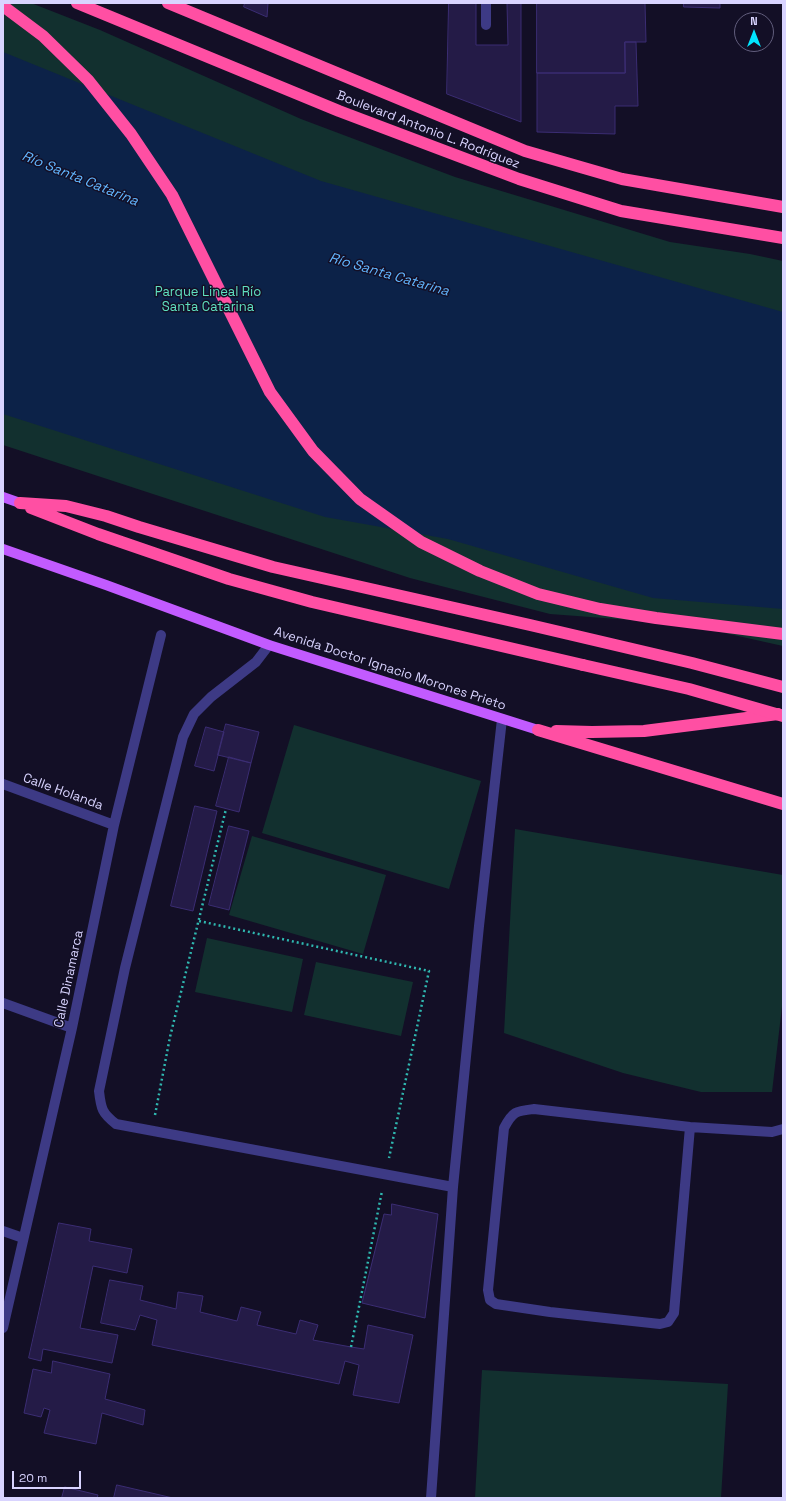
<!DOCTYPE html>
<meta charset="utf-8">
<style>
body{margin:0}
#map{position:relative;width:786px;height:1501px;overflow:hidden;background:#130f26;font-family:"Space Grotesk",sans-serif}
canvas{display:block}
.frame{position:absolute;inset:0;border:4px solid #d9d4ff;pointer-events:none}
.north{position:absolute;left:734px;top:12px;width:40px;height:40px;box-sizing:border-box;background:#130f26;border:1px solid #625e7d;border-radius:50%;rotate:0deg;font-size:11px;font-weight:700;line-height:16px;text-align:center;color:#d9d4ff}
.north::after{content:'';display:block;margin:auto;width:14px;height:18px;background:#00e5ff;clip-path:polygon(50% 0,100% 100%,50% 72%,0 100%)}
.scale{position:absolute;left:12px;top:1471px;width:69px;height:18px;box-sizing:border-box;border:2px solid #d9d4ff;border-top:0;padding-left:5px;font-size:12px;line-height:14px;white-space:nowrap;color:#d9d4ff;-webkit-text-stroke:3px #130f26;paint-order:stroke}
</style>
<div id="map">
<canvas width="786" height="1501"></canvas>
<div class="frame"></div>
<div class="north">N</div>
<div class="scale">20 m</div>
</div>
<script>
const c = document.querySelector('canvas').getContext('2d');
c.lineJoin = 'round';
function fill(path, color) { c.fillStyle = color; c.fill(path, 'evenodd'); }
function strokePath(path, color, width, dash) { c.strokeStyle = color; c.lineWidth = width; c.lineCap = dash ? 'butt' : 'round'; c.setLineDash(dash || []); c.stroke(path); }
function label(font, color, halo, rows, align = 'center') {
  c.font = font + ' "Space Grotesk",sans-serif'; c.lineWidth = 3; c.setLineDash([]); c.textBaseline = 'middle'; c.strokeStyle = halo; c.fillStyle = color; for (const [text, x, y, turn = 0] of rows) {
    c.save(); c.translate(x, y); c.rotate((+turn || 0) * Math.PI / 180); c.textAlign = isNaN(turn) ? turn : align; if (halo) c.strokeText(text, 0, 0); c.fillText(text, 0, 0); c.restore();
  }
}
fill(new Path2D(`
 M3 3H31L100 30 301 119 455 177 670 242 750 254 783 261V646L684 624 550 614 410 578 3 445Z
 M294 725 481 781 449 889 262 833Z
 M515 829 783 875V998L772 1092H701L623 1073 504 1033Z
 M252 836 386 875 363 954 229 915Z
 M207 938 303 959 292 1012 195 992Z
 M316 962 413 982 401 1036 304 1015Z
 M482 1370 728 1384 721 1498H475Z`), '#12302f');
fill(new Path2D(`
 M3 52 321 181 783 312V609L653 598 448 539 325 517 3 414Z`), '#0c2248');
const building = new Path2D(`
 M245 3H268L267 17 244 7Z
 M449 3H476V45H508L507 3H521V122L447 94Z
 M537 3H645L646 42H625V73H537Z
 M684 3H720V8L684 7Z
 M625 42H636L638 106H615V134L537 132V73H625Z
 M226 724 259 732 251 763 218 755Z
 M206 727 224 732 214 771 195 766Z
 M229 757 251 763 239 812 216 806Z
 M195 806 217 811 193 911 171 906Z
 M229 826 249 831 229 910 209 905Z
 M392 1204 438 1214 425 1318 362 1303 384 1214 391 1215Z
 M59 1223 91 1229 89 1241 132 1249 127 1273 93 1266 80 1328 118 1335 112 1363 43 1349 41 1361 29 1358Z
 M110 1280 143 1286 140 1300 176 1309 178 1292 203 1296 200 1312 237 1321 241 1307 261 1312 257 1325 296 1334 300 1320 318 1325 313 1340 351 1347 364 1349 368 1325 413 1335 399 1403 353 1395 359 1365 345 1361 339 1384 152 1345 157 1320 140 1315 135 1330 101 1323Z
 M53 1361 110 1374 105 1399 145 1410 143 1425 102 1413 96 1444 44 1433 50 1410 44 1408 41 1417 24 1413 33 1369 51 1373Z
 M117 1485 173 1498H114Z
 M65 1487 98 1495 97 1498H62Z`);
fill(building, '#241b47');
strokePath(building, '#3b2d73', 1);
strokePath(new Path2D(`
 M199 921 429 971 389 1158
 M155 1115 170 1037 226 809
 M351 1347 382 1191`), '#2fb8b0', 2.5, [2, 3]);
strokePath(new Path2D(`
 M486 3V25
 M269 645 256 662 211 697 194 714 183 737 125 968 99 1091C101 1109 102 1113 116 1124L453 1187
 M690 1127 674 1313 668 1322 660 1324 550 1312 496 1304 490 1300 488 1290 504 1128C513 1111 516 1111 534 1109L690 1127 772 1132 783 1129
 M431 1498 453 1187 479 926 502 719`), '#3d3a85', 10);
strokePath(new Path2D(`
 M3 784 114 825
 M3 1003 72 1028
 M3 1231 23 1238
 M3 1328 72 1028 114 825 161 635`), '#3d3a85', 10);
strokePath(new Path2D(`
 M3 497 20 503
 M3 549 106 585 269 645 538 730`), '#c25bff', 10);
strokePath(new Path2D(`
 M77 3 339 111 519 179 621 211 783 238
 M168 3 525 151 622 179 783 207
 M3 6 43 36 88 80 131 134 172 195 270 392 313 451 360 499 421 542 480 571 538 594 600 609 656 618 783 634
 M20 503 66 506 106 516 139 527 273 567 530 625 692 663 783 687
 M31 508 98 534 229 579 312 602 583 665
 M538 730 783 804
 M556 731 592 732 644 731 778 714`), '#ff4fa3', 12);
strokePath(new Path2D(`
 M583 665 689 689 783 716`), '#ff4fa3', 12);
label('13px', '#d9d4ff', '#130f26', [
 ["Boulevard Antonio L. Rodríguez",428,130,21],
 ["Avenida Doctor Ignacio Morones Prieto",390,669,18],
 ["Calle Holanda",63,792,20],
 ["Calle Dinamarca",69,979,-78]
]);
label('13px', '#5fe0c0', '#130f26', [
 ["Parque Lineal Río",208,292],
 ["Santa Catarina",208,307]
]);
label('italic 14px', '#62b6ff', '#130f26', [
 ["Río Santa Catarina",80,179,22],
 ["Río Santa Catarina",389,275,16]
]);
</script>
